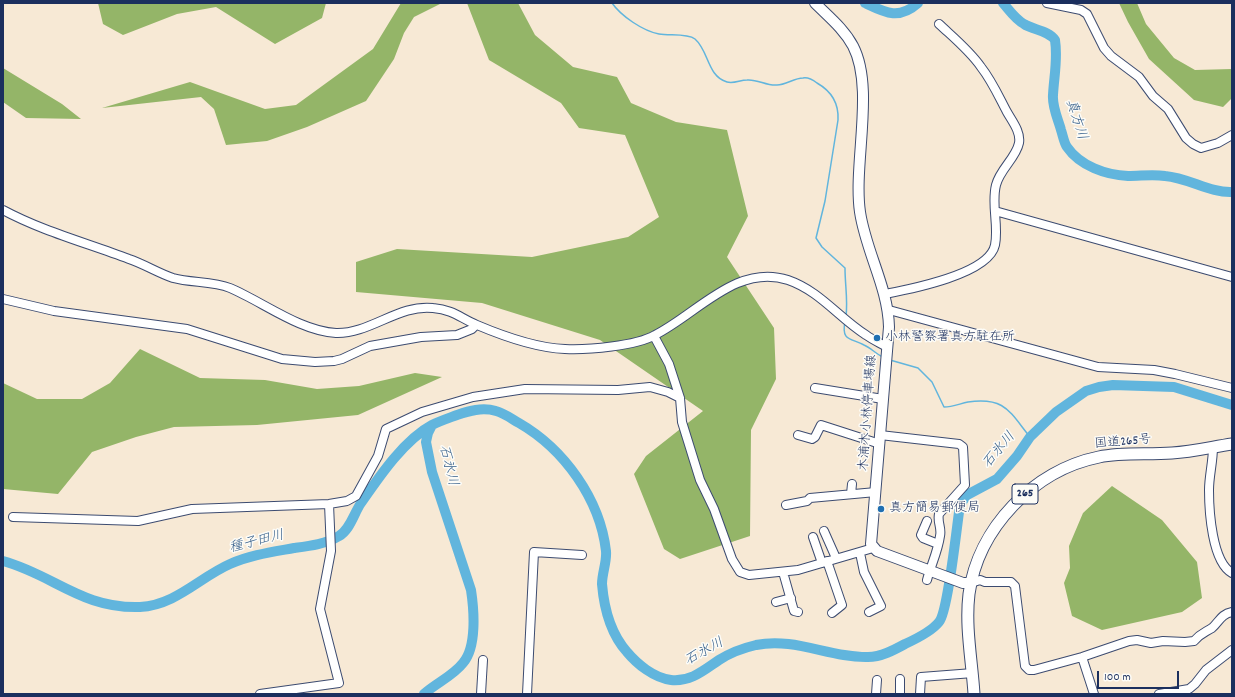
<!DOCTYPE html>
<meta charset="utf-8">
<style>
body{margin:0}
#map{position:relative;width:1235px;height:697px;overflow:hidden;background:#f7e9d5;font-family:Dekko,sans-serif}
canvas{display:block}
.frame{position:absolute;inset:0;border:4px solid #1b2f5e;pointer-events:none}
.scale{position:absolute;left:1097px;top:671px;width:82px;height:18px;box-sizing:border-box;border:2px solid #1b2f5e;border-top:0;padding-left:5px;font-size:12px;line-height:14px;white-space:nowrap;color:#1b2f5e;-webkit-text-stroke:3px #fdfcf7;paint-order:stroke}
</style>
<div id="map">
<canvas width="1235" height="697"></canvas>
<div class="frame"></div>
<div class="scale">100 m</div>
</div>
<script>
const c = document.querySelector('canvas').getContext('2d');
c.lineJoin = 'round';
function fill(path, color) { c.fillStyle = color; c.fill(path, 'evenodd'); }
function strokePath(path, color, width, dash) { c.strokeStyle = color; c.lineWidth = width; c.lineCap = dash ? 'butt' : 'round'; c.setLineDash(dash || []); c.stroke(path); }
function label(font, color, halo, rows, align = 'center') {
  c.font = font + ' Dekko,"Klee One",sans-serif'; c.lineWidth = 3; c.setLineDash([]); c.textBaseline = 'middle'; c.strokeStyle = halo; c.fillStyle = color; for (const [text, x, y, turn = 0] of rows) {
    c.save(); c.translate(x, y); c.rotate((+turn || 0) * Math.PI / 180); c.textAlign = isNaN(turn) ? turn : align; if (halo) c.strokeText(text, 0, 0); c.fillText(text, 0, 0); c.restore();
  }
}
fill(new Path2D(`
 M98 3H326L322 18 275 44 216 7 177 14 123 35 103 24Z
 M401 3H451L440 4 414 17 404 33 394 59 366 101 307 127 267 141 226 145 214 109 201 97 102 108 190 82 265 109 296 105 373 49Z
 M467 3H518L535 35 573 67 617 77 631 103 676 122 727 130 748 216 727 257 774 328 776 379 751 430 750 536 680 559 664 549 634 474 646 456 703 411 600 340 482 303 356 292V262L397 249 532 257 628 237 659 217 625 135 579 128 561 103 489 60Z
 M1119 3H1137L1146 24 1174 58 1195 70 1232 69V98L1223 107 1194 100 1149 59 1128 22Z
 M3 68 62 104 81 119 26 118 3 102Z
 M140 349 200 378 265 380 317 389 359 386 415 373 442 377 358 415 257 425 174 427 136 437 92 452 58 494 3 489V383L37 399H82L110 383Z
 M1112 486 1162 520 1197 562 1202 598 1182 612 1102 630 1072 616 1064 583 1070 568 1069 546 1083 513Z`), '#94b568');
strokePath(new Path2D(`
 M612 3C621 16 643 31 659 34 669 36 687 33 695 39 709 51 707 76 727 82 734 84 740 80 747 80 758 79 766 86 777 85 786 85 794 78 803 78 808 77 813 80 817 83 831 91 839 103 838 120L825 201 816 238 822 247 845 268C845 285 848 300 846 316
 M845 322C841 341 851 338 864 345 871 348 876 354 883 357
 M890 360 918 368 932 382 944 407C952 407 959 404 968 402 1005 397 1009 411 1030 437`), '#61b5dd', 1.5);
strokePath(new Path2D(`
 M865 3C886 13 899 20 918 3
 M1003 3C1010 11 1015 19 1024 24 1033 30 1048 30 1055 40 1058 59 1054 76 1053 95 1052 107 1058 119 1061 130 1063 136 1064 143 1067 147 1080 166 1106 175 1128 176 1141 176 1153 174 1165 176 1189 178 1210 193 1232 192
 M3 561C54 575 82 609 140 607 176 605 200 577 230 564 250 555 272 552 294 548 309 546 326 544 339 536 350 530 354 513 361 503 379 477 404 440 432 425 440 421 449 418 457 415 469 411 482 407 496 411 504 413 512 419 519 423 564 449 600 499 606 551 607 562 602 573 602 584 604 608 611 634 627 652 637 664 654 678 671 680 691 682 704 670 719 660 730 653 743 648 756 645 795 637 830 658 868 657 881 657 894 650 905 644 916 639 931 632 939 622 948 612 957 524 960 505L967 495 997 479 1017 456 1030 437 1056 412 1086 391 1099 387 1113 385 1174 387 1232 405
 M424 694C436 683 453 676 463 663 477 647 474 610 471 590L432 472 426 442 428 433 432 425`), '#61b5dd', 10);
const minor = new Path2D(`
 M1047 3 1081 10 1087 14 1104 48 1111 56 1139 77 1153 96 1168 109 1186 138 1193 144 1201 148 1218 143 1232 135
 M3 210C42 231 87 243 129 259 144 264 158 273 173 278 191 283 213 281 230 288 263 302 300 331 336 333 370 334 399 304 433 308 454 310 460 318 477 325 503 336 538 348 565 349 588 350 636 346 655 335 697 314 737 263 788 280 820 291 839 318 866 335 873 340 880 343 887 347
 M995 211 1232 277
 M885 294C911 289 989 274 995 245 999 225 991 205 996 185 1000 169 1016 158 1019 143 1021 132 1012 121 1007 112 999 97 992 81 981 67 970 51 954 38 939 24
 M3 299 54 311 187 329 282 359 315 362 334 361 342 359 370 346 421 337 457 335 472 329 476 325
 M889 310 1098 367 1154 370 1175 374 1232 388
 M654 336 669 364 680 398 682 422 700 480 714 509 732 559 740 572 749 575 798 570 873 548
 M815 388 883 399
 M798 435 812 439 815 437 821 425 880 444
 M880 435 959 444 963 447 965 485 939 514C937 522 942 528 940 536 938 551 931 565 927 580
 M1213 447C1213 462 1209 476 1209 490 1209 511 1212 562 1232 573
 M851 494 852 484
 M786 505 807 501 810 498 876 492
 M13 517 138 521 192 509 329 504 347 501 356 496 378 456 386 429 422 412 473 397 525 389 618 390 650 387 668 392 680 398
 M927 521 921 535 923 538 938 544
 M824 531 836 558
 M813 537 822 563
 M860 553 864 572 881 606 869 612
 M827 561 842 605 832 613
 M783 572 794 611 798 612
 M971 583 980 580 985 582H1011L1015 586 1025 666 1029 670H1034L1082 657 1129 641 1137 640 1151 643 1163 641 1185 642 1194 641C1201 633 1204 633 1212 628 1219 622 1221 614 1232 612
 M776 602 791 598
 M1082 657 1094 694
 M900 679V694
 M260 694 339 683 320 609 331 551 329 504
 M481 694 483 660
 M527 694 534 552 582 555
 M876 694 877 680
 M920 694 921 677 973 673
 M1159 694 1189 689 1195 684 1206 670 1232 650`);
const major = new Path2D(`
 M815 3C829 17 844 29 853 46 875 88 853 164 860 212 866 252 888 287 889 327L871 544 877 551 963 583H971`);
const highway = new Path2D(`
 M974 694C972 661 965 627 969 594 978 528 1034 470 1099 457 1123 452 1148 455 1172 453 1192 452 1212 447 1232 444`);
strokePath(minor, '#3c4b70', 10);
strokePath(major, '#3c4b70', 12);
strokePath(highway, '#3c4b70', 13);
strokePath(minor, '#fff', 8);
strokePath(major, '#fff', 10);
strokePath(highway, '#fff', 11);
for (const [x, y, r, color] of [
 [877,338,4,"#1f6fb2"],
 [881,509,4,"#1f6fb2"]
]) { const dot = new Path2D(); dot.arc(x, y, r, 0, 2 * Math.PI); c.fillStyle = color; c.fill(dot); strokePath(dot, '#fdfcf7', 1.5); }
for (const [x, y, w] of [
 [1025,494,26]
]) { const box = new Path2D(); box.roundRect(x - w / 2, y - 10, w, 20, 3); c.fillStyle = '#fdfcf7'; c.fill(box); strokePath(box, '#1b2f5e', 1); }
label('bold 12px', '#1b2f5e', null, [
 ["265",1025,494]
]);
label('13px', '#1b2f5e', '#fdfcf7', [
 ["小林警察署真方駐在所",885,338],
 ["真方簡易郵便局",889,509]
], 'left');
label('13px', '#1b2f5e', '#fdfcf7', [
 ["木浦木小林停車場線",869,413,-86],
 ["国道265号",1123,443,-5]
]);
label('italic 14px', '#345e8a', '#fdfcf7', [
 ["真方川",1075,120,72],
 ["石氷川",1000,451,-50],
 ["石氷川",447,466,76],
 ["種子田川",257,543,-14],
 ["石氷川",705,653,-29]
]);
</script>
